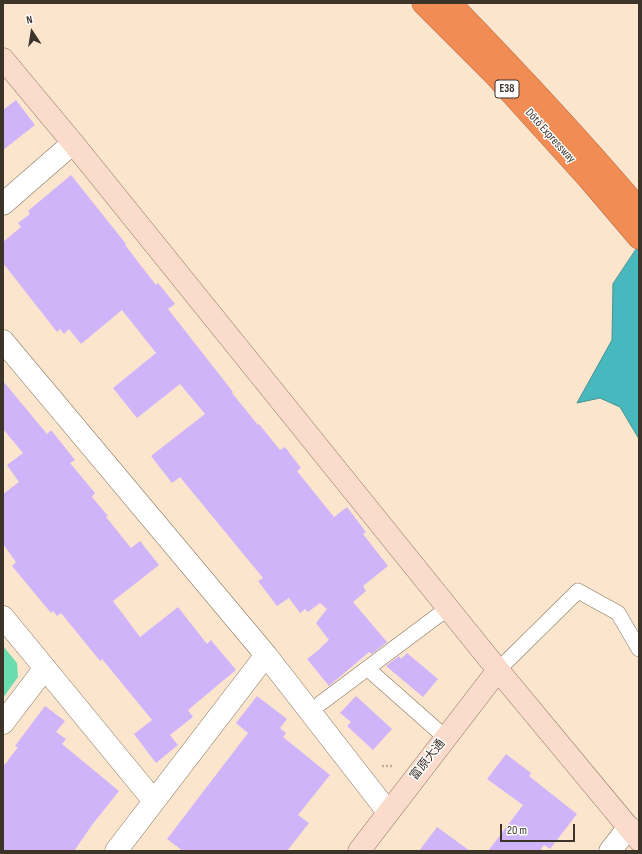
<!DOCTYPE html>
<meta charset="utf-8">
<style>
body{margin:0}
#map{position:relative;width:642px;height:854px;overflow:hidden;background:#fbe6cd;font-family:"Sofia Sans Condensed",sans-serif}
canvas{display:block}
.frame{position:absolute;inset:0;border:4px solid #3c3329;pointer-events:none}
.north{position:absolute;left:12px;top:12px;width:40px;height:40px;-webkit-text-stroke:3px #fff;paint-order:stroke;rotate:348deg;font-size:11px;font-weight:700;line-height:16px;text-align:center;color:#3c3329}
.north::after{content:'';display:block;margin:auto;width:14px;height:18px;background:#3c3329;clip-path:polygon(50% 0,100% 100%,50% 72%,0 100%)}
.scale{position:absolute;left:500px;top:824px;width:75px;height:18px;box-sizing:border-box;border:2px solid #3c3329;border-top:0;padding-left:5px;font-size:12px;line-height:14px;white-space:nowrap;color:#3c3329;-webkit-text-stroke:3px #fff;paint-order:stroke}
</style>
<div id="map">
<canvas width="642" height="854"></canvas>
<div class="frame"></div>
<div class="north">N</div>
<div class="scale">20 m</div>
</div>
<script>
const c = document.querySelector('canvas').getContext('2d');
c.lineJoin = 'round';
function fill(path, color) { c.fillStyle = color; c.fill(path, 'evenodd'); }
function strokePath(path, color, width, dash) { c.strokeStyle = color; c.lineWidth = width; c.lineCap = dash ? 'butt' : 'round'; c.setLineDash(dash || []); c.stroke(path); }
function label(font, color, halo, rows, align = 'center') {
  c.font = font + ' "Sofia Sans Condensed","Noto Sans JP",sans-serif'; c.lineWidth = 3; c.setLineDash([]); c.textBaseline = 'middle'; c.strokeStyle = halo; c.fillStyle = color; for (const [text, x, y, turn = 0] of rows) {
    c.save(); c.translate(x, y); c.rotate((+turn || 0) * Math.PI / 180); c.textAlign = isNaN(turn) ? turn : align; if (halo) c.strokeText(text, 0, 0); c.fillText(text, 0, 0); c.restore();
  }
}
fill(new Path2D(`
 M3 646 17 663 18 677 3 698Z`), '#6bdcae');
const water = new Path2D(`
 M639 245V439L620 407 600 398 577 403 612 340 613 284Z`);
fill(water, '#47b9be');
strokePath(water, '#449191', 1);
fill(new Path2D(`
 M16 100 35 125 3 150V110Z
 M71 175 126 244 125 245 156 285 158 283 175 304 168 309 233 392 232 393 258 425 259 424 280 450 285 447 301 468 297 471 334 517 347 507 366 532 363 534 388 566 363 586 366 591 353 602 387 642 372 654 369 652 329 686 307 659 321 648V647L329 640 316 623 327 609 320 603 308 612 305 609 300 613 289 598 277 606 258 581 263 578 180 477 172 483 151 456 205 414 180 384 137 418 113 388 156 353 122 310 81 344 69 329 64 334 60 329 57 332 3 263V242L21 227 18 223 30 214 28 211Z
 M3 381 47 434 51 430 75 460 70 463 95 493 92 497 108 516 106 517 131 548 140 541 159 565 113 601 140 637 178 607 207 644 211 640 236 670 188 710 193 717 170 735 178 745 156 763 134 734 152 720 102 659 100 661 61 613 57 616 53 611 51 613 12 566 16 562 3 544V494L19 482 7 465 23 453 3 429Z
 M407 653 438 679 423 697 386 666 399 656 401 659Z
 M257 696 287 719 280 728 286 733 283 737 330 775 298 815 309 823 287 851H183L167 839 248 733 236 723Z
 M356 696 392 729 373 750 347 726 351 722 340 713Z
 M45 706 65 721 56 732 66 739 62 744 119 791 92 825 74 851H3V767L18 747 15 746Z
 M506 754 531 773 529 776 577 814 550 849 544 845 540 851H488L523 805 487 779Z
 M437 827 470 851H419Z`), '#d0b4fa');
const lane = new Path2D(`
 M368 669 446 738
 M498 670 578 591 618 613 639 649
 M321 703 448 608`);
const street = new Path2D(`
 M3 204 73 143
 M3 341 266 655 388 812
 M3 617 154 801
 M3 723 45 668
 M116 851 266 655
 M610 851 629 827`);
const secondary = new Path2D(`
 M3 59 73 143 498 670 639 840
 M359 851 498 670`);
const highway = new Path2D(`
 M423 3 493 73 588 178 639 238
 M450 3C515 70 579 138 639 209`);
strokePath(lane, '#87745e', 16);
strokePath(street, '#87745e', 23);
strokePath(secondary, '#87745e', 23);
strokePath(highway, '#b26d45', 23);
strokePath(new Path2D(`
 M382 766H393`), '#c1af9b', 2.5, [2, 2]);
strokePath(lane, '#fff', 15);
strokePath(street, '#fff', 22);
strokePath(secondary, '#fbdccc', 22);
strokePath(highway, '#f18c54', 22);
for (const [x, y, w] of [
 [507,89,24]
]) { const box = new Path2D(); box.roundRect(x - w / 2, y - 9, w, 18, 3); c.fillStyle = '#fff'; c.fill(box); strokePath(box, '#3c3329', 1); }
label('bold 11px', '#3c3329', null, [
 ["E38",507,89]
]);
label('12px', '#3c3329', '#fff', [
 ["Dōtō Expressway",550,136,48],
 ["富原大通",428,760,-52]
]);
</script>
